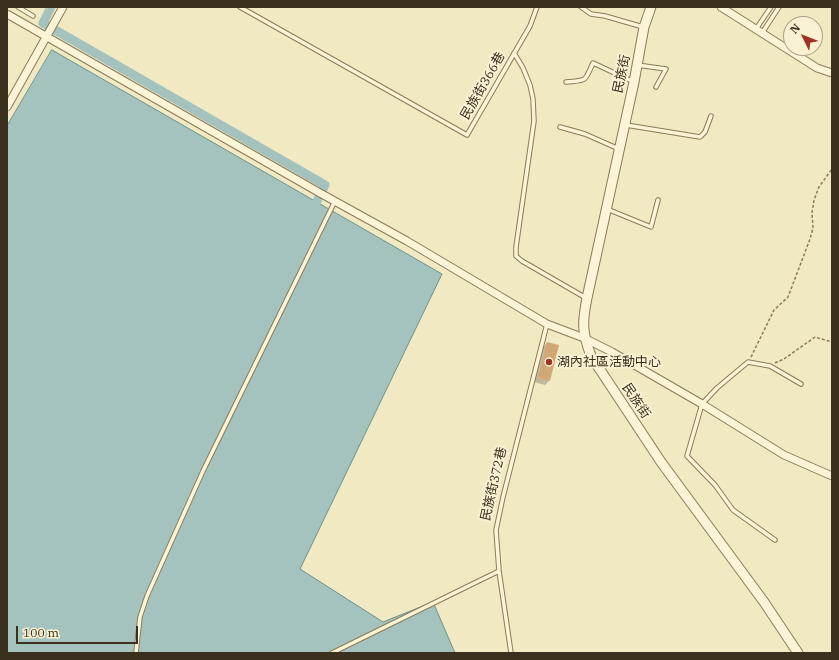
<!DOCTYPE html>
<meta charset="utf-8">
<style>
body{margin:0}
#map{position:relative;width:839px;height:660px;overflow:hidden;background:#f1e9c2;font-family:"IBM Plex Serif",serif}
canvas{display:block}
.frame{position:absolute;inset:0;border:8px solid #3b2f1d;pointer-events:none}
.north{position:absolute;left:783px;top:16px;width:40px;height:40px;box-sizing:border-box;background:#f8f1d2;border:1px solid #aca38a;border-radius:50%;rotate:313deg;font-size:11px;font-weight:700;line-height:16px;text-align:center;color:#3b2f1d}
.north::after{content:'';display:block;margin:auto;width:14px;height:18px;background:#9f3324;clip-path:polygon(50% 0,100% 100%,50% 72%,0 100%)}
.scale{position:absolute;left:16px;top:626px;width:122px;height:18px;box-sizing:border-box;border:2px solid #3b2f1d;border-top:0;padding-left:5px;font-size:12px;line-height:14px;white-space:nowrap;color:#3b2f1d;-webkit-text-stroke:3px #f8f1d2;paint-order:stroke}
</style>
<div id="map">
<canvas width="839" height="660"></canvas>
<div class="frame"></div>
<div class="north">N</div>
<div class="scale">100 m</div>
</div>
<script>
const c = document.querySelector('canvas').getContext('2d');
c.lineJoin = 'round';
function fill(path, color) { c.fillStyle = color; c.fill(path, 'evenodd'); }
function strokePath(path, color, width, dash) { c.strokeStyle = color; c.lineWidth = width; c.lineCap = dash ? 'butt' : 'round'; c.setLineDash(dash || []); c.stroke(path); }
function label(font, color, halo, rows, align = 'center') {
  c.font = font + ' "IBM Plex Serif","Noto Sans TC",serif'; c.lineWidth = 4; c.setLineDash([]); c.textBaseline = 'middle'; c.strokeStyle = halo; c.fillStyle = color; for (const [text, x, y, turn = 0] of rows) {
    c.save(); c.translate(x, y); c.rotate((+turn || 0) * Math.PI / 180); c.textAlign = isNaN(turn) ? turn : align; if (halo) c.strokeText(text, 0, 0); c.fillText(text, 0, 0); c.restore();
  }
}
const water = new Path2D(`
 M52 50 442 274 300 569 383 622 433 602 455 653H7V126Z`);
fill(water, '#a5c3be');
strokePath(water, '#6b928d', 1);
fill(new Path2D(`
 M547 343 549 381 545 385 534 382 543 347Z`), '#0003');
strokePath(new Path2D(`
 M51 7 43 23 325 185 312 211`), '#a5c3be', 9);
fill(new Path2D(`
 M547 342 559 345 550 381 538 378Z`), '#d1a776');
const service = new Path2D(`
 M18 7 33 16
 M240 7 467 135 530 26 537 7
 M581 7 591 14 605 16 643 27
 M756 29 771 7
 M762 33 779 7
 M514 53 523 68 530 85 533 99 534 121 516 247V256L522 261 586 298
 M637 65 666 69 656 87
 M566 82C587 80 584 83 593 63L634 82
 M626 125 700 137 705 132 711 116
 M560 127 585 134 619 149
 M607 209 651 227 658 200
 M775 540 733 510 715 485 687 456 702 404 717 388 748 362 770 366 801 384
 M136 653 140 617 147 596 203 471 335 201
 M332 653 499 571
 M511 653 499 571 496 530 503 497 547 324`);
const minor = new Path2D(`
 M721 7 817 68 832 73
 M7 14 320 193 407 241 547 324 584 338 612 352 702 404 784 455 832 476
 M7 107 63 7`);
const tertiary = new Path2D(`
 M651 7 644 27 634 82 587 298C582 323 582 332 591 356L661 462 764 602 798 653`);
strokePath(service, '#8c7a58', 5.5);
strokePath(minor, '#8c7a58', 9);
strokePath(tertiary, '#8c7a58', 11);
strokePath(new Path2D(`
 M751 357 774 310 788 297 810 239 813 228 812 213 814 200 819 187 832 169
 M775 363 784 359 815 337 832 342`), '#8c7a58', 1.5, [3, 2]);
strokePath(service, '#fbf4d6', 3.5);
strokePath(minor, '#fbf4d6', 7);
strokePath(tertiary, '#fbf4d6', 9);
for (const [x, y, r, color] of [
 [549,362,4,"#9f3324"]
]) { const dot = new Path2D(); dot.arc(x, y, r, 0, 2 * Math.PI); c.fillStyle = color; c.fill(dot); strokePath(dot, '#f8f1d2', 1.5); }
label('13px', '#3b2f1d', '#f8f1d2', [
 ["民族街",622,74,-78],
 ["民族街366巷",483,86,-60],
 ["民族街",636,401,56],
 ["民族街372巷",494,484,-77]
]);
label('13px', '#3b2f1d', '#f8f1d2', [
 ["湖內社區活動中心",557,362]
], 'left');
</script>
